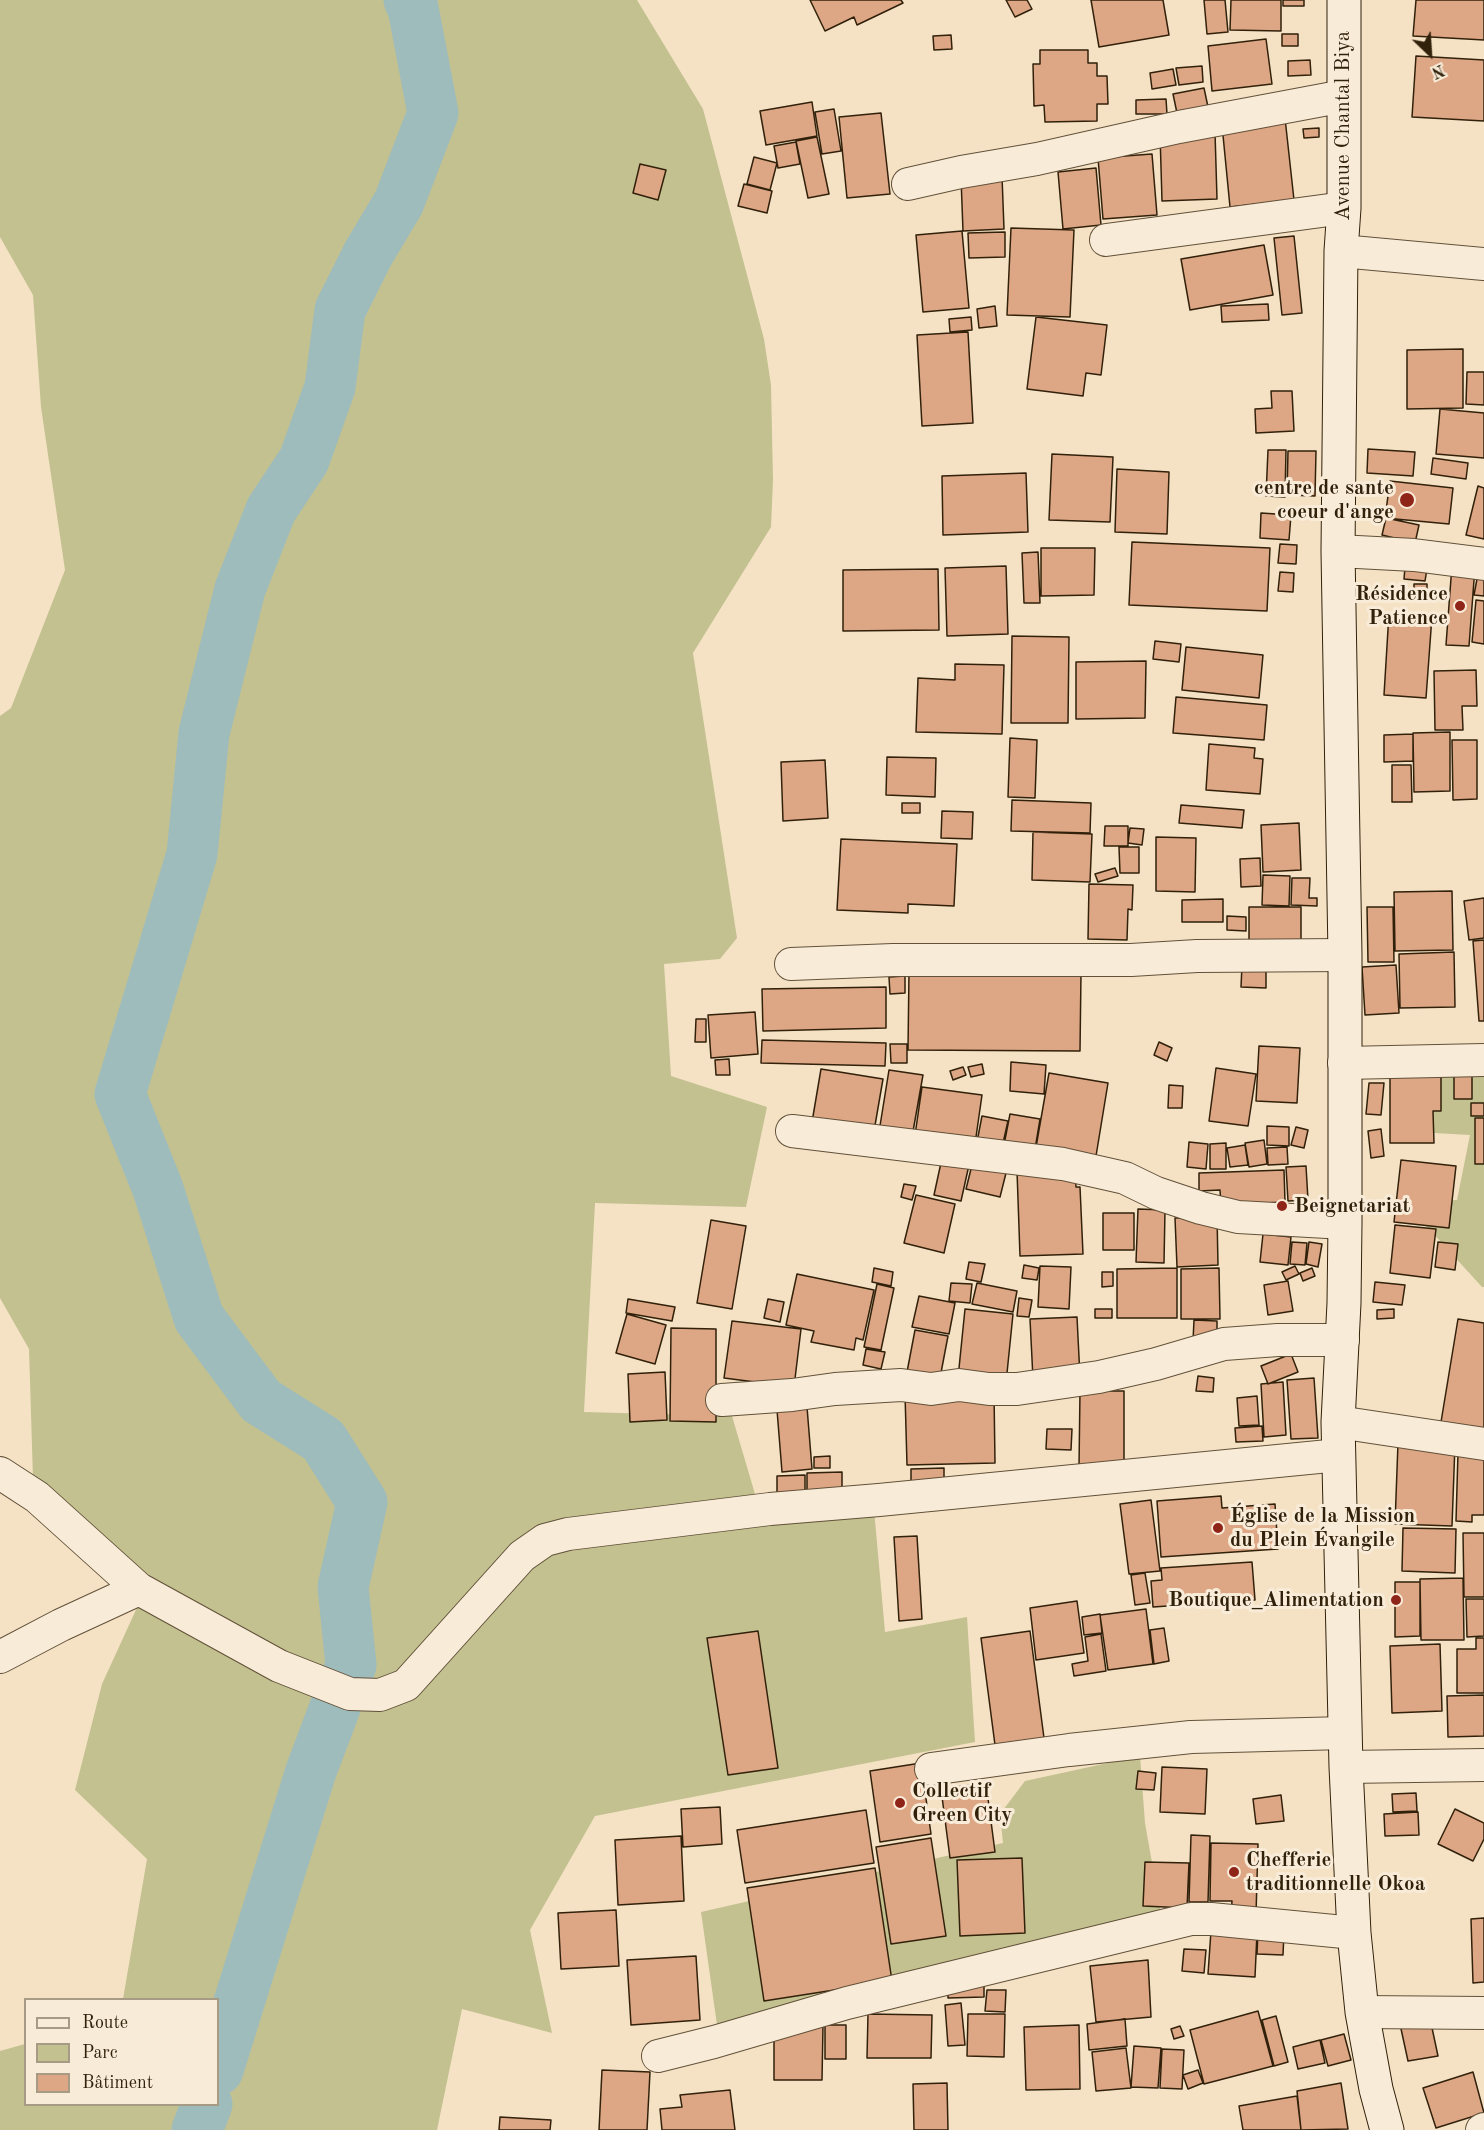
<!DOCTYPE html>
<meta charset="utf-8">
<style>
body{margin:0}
#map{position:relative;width:1484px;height:2130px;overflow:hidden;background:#f5e2c5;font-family:"Old Standard TT",serif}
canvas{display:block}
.legend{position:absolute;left:24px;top:1998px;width:195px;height:108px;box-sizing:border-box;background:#f8ecd9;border:2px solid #a89b86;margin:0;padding:8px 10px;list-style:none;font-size:18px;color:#31210a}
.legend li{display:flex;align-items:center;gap:12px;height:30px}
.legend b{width:30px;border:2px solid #a89b86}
.north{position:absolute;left:1400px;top:24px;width:60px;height:60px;-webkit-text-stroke:4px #f8ecd9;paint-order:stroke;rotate:155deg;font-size:16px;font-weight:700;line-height:24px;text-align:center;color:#31210a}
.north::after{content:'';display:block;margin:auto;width:21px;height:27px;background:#31210a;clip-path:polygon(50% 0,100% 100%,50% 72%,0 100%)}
</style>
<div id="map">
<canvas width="1484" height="2130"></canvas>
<ul class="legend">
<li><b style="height:8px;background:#f8ecd9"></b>Route</li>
<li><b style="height:16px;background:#c3c190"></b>Parc</li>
<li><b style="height:16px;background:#dda685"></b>Bâtiment</li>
</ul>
<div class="north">N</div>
</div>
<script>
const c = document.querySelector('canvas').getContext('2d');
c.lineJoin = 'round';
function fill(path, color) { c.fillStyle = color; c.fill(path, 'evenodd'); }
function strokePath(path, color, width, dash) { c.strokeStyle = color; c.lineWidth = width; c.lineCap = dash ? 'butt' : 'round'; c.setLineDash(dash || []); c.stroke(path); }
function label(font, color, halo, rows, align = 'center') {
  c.font = font + ' "Old Standard TT",serif'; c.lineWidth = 6; c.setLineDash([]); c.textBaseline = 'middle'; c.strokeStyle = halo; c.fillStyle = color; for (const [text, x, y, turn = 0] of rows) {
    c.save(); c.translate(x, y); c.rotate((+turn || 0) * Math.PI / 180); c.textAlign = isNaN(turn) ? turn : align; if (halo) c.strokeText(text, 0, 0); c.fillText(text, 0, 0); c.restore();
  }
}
fill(new Path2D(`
 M0 0H637L703 109 764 339 771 385 773 480 771 527 693 653 737 938 720 959 664 964 671 1076 767 1107 746 1207 595 1203 584 1412 732 1416 760 1511 873 1498 885 1632 967 1617 975 1742 595 1816 530 1930 552 2033 462 2009 437 2130H0V2051L25 2044 26 2104H218V2000L123 1999 147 1859 75 1790 102 1684 151 1577 33 1479 29 1349 0 1298V716L11 708 65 570 41 407 33 295 0 237Z
 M1484 1061V1287H1482L1430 1230 1399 1202 1457 1200 1470 1135 1398 1131 1446 1062Z
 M1140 1756 1145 1823 1163 1925 719 2039 701 1912 1003 1843 1000 1814 1025 1781Z`), '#c3c190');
strokePath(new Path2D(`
 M218 2070 311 1771 351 1665 343 1587 362 1502 323 1440 261 1401 199 1318 158 1189 120 1094 192 854 204 733 240 589 271 510 304 460 330 387 340 310 368 254 399 202 433 113 413 8 409 0
 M197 2130 207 2104`), '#9fbcbc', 51);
const building = new Path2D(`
 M810 0H901L903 3 857 25 854 17 825 31Z
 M1006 0H1027L1032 9 1015 17Z
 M1091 0H1163L1169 35 1099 47Z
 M1204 0H1225L1228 32 1207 34Z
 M1231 0H1281V31L1230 30Z
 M1283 0H1304V6H1283Z
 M1416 0H1484V40L1413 36Z
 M1282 34H1298V46H1282Z
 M951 35 952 49 934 50 933 36Z
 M1266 39 1272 84 1212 91 1208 46Z
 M1040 50H1088V63H1097V76H1107L1108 104H1097V121L1045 122 1044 105 1034 106 1033 64H1040Z
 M1416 56 1484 60V121L1412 117Z
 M1310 60 1311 75 1288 76V61Z
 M1202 66 1203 82 1179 85 1176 68Z
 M1173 69 1176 85 1152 89 1150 73Z
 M1204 88 1208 107 1177 113 1173 94Z
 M1166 99 1167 114H1136V100Z
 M812 102 817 136 766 145 760 111Z
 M834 109 841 151 822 154 815 112Z
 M881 113 890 194 847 198 839 117Z
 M1285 118 1294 200 1230 207 1222 125Z
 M1319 128V137L1304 138 1303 129Z
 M1215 132 1217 199 1162 201 1160 134Z
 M817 137 829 194 808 198 796 141Z
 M796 142 800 164 778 168 774 146Z
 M1152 154 1157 215 1103 219 1098 158Z
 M754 157 777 163 770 190 747 184Z
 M640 164 666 170 658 200 633 193Z
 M1096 168 1101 225 1063 229 1058 172Z
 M1002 176 1004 229 963 231 961 178Z
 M744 184 772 191 767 213 738 206Z
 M1011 228 1074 230 1070 317 1007 315Z
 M962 231 969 308 923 312 916 235Z
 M1005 232V257L969 258 968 233Z
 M1294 236 1302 313 1282 315 1274 238Z
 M1264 245 1273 295 1190 310 1181 259Z
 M1268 304 1269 320 1222 322 1221 306Z
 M995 306 997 326 979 328 977 309Z
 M971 317 972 330 950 332 949 319Z
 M1036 317 1107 325 1101 375 1086 373 1083 396 1027 389Z
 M968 332 973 423 922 426 917 335Z
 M1463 349V408L1407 409V350Z
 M1467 372H1484V405L1466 404Z
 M1271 391H1292L1294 431 1256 433 1255 409 1272 408Z
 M1440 409 1484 413V458L1436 454Z
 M1368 449 1415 452 1413 476 1367 473Z
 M1268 450H1286L1285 497 1266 496Z
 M1288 451H1316L1315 496 1287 495Z
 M1052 454 1113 457 1110 522 1049 520Z
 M1433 458 1468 463 1466 479 1431 474Z
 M1117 469 1169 472 1167 534 1115 532Z
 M1026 473 1028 532 943 535 942 476Z
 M1390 481 1453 488 1449 524 1385 518Z
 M1478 486 1484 488V539L1466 535Z
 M1261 513 1291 515 1289 540 1260 538Z
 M1386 518 1419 525 1415 543 1382 535Z
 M1132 542 1270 548 1267 611 1129 605Z
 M1280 544 1297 545 1296 564 1278 563Z
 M1041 548H1095L1094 595 1041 596Z
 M1038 552 1040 603H1024L1022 553Z
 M1452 565 1475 567 1469 646 1446 645Z
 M1006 566 1008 634 947 636 945 568Z
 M1405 567 1427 569 1425 581 1404 579Z
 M1479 568H1484V596L1474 595Z
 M938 569 939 630 843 631V570Z
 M1280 572 1294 573 1293 592 1278 591Z
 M1414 584H1427V597L1414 596Z
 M1476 600 1484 601V644L1472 642Z
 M1389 613 1432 616 1426 698 1384 695Z
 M1012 636 1069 637 1068 723H1011Z
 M1155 641 1181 644 1179 662 1153 659Z
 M1186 647 1263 655 1259 698 1182 690Z
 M1146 661 1145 718 1076 719V662Z
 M955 664 1004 665 1002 734 916 732 918 678 955 680Z
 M1476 670 1477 706H1462L1463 730H1435L1434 671Z
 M1176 697 1267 705 1264 740 1173 733Z
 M1450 732V791L1414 792 1413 733Z
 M1413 734V761L1384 762V735Z
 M1010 738 1037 740 1035 798 1008 797Z
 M1452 740H1477V799L1453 800Z
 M1209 744 1255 748 1254 758 1263 759 1260 794 1206 790Z
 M887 757 936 758 935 797 886 795Z
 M825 760 828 818 783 821 781 762Z
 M1392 765H1411L1412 802H1392Z
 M1012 800 1091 803 1090 833 1011 831Z
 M902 803H920V813H902Z
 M1181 805 1244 810 1242 828 1179 823Z
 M942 811 973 812 972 839 941 838Z
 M1299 823 1301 870 1263 872 1261 825Z
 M1105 826H1128V846H1104Z
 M1130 828 1144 829 1142 845 1128 843Z
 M1033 832 1092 834 1090 882 1032 880Z
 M1156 837 1196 838 1195 892 1156 891Z
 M841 839 957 844 954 906 908 904V913L837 910Z
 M1119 847H1139V873H1120Z
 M1260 858 1261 886 1241 887 1240 859Z
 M1115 868 1118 876 1098 882 1095 874Z
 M1263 875 1290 876 1289 906 1262 905Z
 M1292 878H1310L1309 898H1317V906L1291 905Z
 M1089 884 1133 885 1132 910 1128 909 1127 940 1088 939Z
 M1452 891 1453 950 1395 951 1394 892Z
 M1484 898V938L1469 940 1464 901Z
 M1223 899V922H1182V900Z
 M1249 907H1301V941H1249Z
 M1367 907H1393L1394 962H1368Z
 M1227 916 1246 917V931L1227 930Z
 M1484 940V1021H1479L1473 941Z
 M1454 952 1455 1007 1400 1008 1399 954Z
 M1242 965H1266V988L1241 987Z
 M1396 965 1399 1013 1365 1015 1362 967Z
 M909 971 1081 973 1080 1051 908 1050Z
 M905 976V993L890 994 889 977Z
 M886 987V1028L763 1031 762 989Z
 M755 1012 758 1054 711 1058 708 1015Z
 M696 1019H706V1042H695Z
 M762 1040 886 1043 885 1066 761 1063Z
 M1159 1042 1172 1048 1167 1061 1154 1055Z
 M890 1044H907V1063H891Z
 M1259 1046 1300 1048 1297 1103 1256 1101Z
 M729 1059 730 1075H716L715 1060Z
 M1011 1062 1046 1065 1044 1094 1010 1091Z
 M982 1064 984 1074 971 1077 968 1067Z
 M963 1067 966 1075 953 1080 950 1071Z
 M1216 1068 1256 1074 1248 1126 1209 1121Z
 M821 1069 883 1079 873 1137 811 1128Z
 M889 1070 923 1075 912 1137 879 1132Z
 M1049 1073 1108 1083 1096 1156 1036 1147Z
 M1390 1075H1441V1111H1433L1434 1143H1390Z
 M1454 1076H1472V1099H1454Z
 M1369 1083H1384L1381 1115 1366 1114Z
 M1169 1085 1183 1086 1182 1108H1168Z
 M922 1087 982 1095 975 1144 915 1135Z
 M1471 1103H1484V1116H1471Z
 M1010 1114 1040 1119 1034 1155 1003 1150Z
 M982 1116 1008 1121 1001 1152 976 1147Z
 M1475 1118H1484V1164H1475Z
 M1267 1126 1289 1127V1146L1267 1145Z
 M1296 1127 1308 1130 1304 1148 1291 1145Z
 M1381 1129 1384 1156 1371 1158 1368 1131Z
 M1264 1140 1267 1164 1249 1167 1245 1143Z
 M1189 1142 1208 1144 1206 1169 1187 1167Z
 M1226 1143V1169H1210V1144Z
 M1245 1145 1248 1165 1230 1167 1227 1148Z
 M1287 1147 1288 1164 1268 1165 1267 1148Z
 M942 1158 969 1165 961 1201 934 1195Z
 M1401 1160 1456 1166 1449 1228 1394 1222Z
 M973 1161 1007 1169 1000 1197 966 1189Z
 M1306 1166 1308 1200 1288 1201 1286 1167Z
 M1075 1169 1076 1187H1080L1083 1254 1020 1256 1017 1171Z
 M1284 1170 1285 1202 1221 1205 1220 1190 1199 1191V1173Z
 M904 1184 916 1186 912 1200 901 1197Z
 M916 1195 955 1204 944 1253 904 1243Z
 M1138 1209 1165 1210 1164 1263 1136 1262Z
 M1103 1213H1134V1250H1103Z
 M1217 1216 1218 1265 1177 1267 1175 1218Z
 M711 1220 746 1226 732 1309 697 1303Z
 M1395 1225 1436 1229 1430 1278 1390 1273Z
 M1263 1234 1291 1237 1288 1265 1260 1262Z
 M1292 1242 1307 1243 1305 1265 1290 1264Z
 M1309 1242 1322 1244 1318 1267 1306 1264Z
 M1438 1242 1458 1244 1455 1270 1435 1267Z
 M969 1262 985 1264 981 1282 966 1279Z
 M1024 1265 1039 1268 1037 1280 1022 1278Z
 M1040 1266 1071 1267 1069 1309 1038 1307Z
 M1295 1266 1299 1274 1286 1280 1282 1272Z
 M874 1268 893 1272 891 1286 872 1282Z
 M1177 1268V1318H1117V1269Z
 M1219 1268 1220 1319H1181V1269Z
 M1312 1268 1315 1276 1303 1281 1300 1273Z
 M1102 1272H1113V1286L1102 1287Z
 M797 1274 874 1290 863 1340 856 1338 854 1350 811 1342 814 1331 786 1325Z
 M1288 1281 1293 1311 1268 1315 1264 1285Z
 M1375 1282 1405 1285 1402 1305 1373 1302Z
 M951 1283 972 1284 970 1303 949 1301Z
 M977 1283 1017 1291 1013 1312 972 1304Z
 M877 1284 894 1288 881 1350 864 1347Z
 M919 1296 955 1303 949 1334 912 1327Z
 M1019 1298 1032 1300 1029 1317 1017 1316Z
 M628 1299 675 1307 672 1321 626 1313Z
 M768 1299 784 1302 780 1322 764 1318Z
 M965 1309 1013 1314 1006 1383 958 1378Z
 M1095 1309H1112V1318H1095Z
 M1394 1309V1318L1377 1319V1310Z
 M627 1314 666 1325 655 1364 616 1353Z
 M1077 1317 1080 1377 1033 1379 1030 1319Z
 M1458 1319 1484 1323V1429L1441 1422Z
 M1194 1320 1217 1321V1342L1193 1341Z
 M732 1321 801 1329 794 1387 724 1378Z
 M671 1328 716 1329V1422L670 1421Z
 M915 1330 948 1336 940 1378 907 1372Z
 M866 1349 885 1352 881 1369 863 1365Z
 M1291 1354 1298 1372 1268 1384 1261 1366Z
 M665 1372 667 1420 630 1422 628 1374Z
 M1198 1376 1214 1378 1213 1392 1196 1391Z
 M1314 1378 1318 1438 1291 1439 1287 1380Z
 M1283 1382 1286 1435 1264 1437 1261 1384Z
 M1080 1391H1124V1467H1079Z
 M994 1393 995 1463 907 1465 905 1394Z
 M1257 1396 1259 1425 1239 1426 1237 1398Z
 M807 1407 812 1469 782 1472 777 1410Z
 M1262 1426 1263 1441 1236 1442 1235 1428Z
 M1047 1429H1072L1071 1450 1046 1449Z
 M1398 1443 1455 1444 1452 1526 1395 1524Z
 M1458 1453 1484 1454V1515H1472V1522L1456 1521Z
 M830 1456V1468H814V1457Z
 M944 1468V1483L911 1484V1469Z
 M842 1472V1498L807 1499V1473Z
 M805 1475V1500L777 1501V1476Z
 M1221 1496 1222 1508 1275 1504 1278 1549 1161 1557 1157 1501Z
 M1151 1500 1160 1571 1129 1574 1120 1504Z
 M1403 1528 1456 1529 1455 1573 1402 1571Z
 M1463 1533H1484V1597H1464Z
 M917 1536 922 1619 899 1621 894 1537Z
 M1252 1562 1255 1600 1153 1607 1151 1581 1162 1580 1161 1568Z
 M1145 1573 1150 1603 1135 1605 1131 1575Z
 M1463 1578 1464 1640H1421L1420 1579Z
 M1395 1582H1420V1636L1395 1637Z
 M1466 1599H1484V1636L1467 1637Z
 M1077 1601 1084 1653 1036 1660 1030 1608Z
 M1146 1609 1153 1664 1108 1670 1100 1615Z
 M1100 1614 1102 1633 1084 1635 1082 1617Z
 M1164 1628 1169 1661 1154 1664 1150 1630Z
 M758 1631 778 1768 728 1775 707 1638Z
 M1030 1631 1044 1738 995 1745 981 1638Z
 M1101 1634 1106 1671 1074 1676 1072 1664 1088 1661 1085 1637Z
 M1476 1638H1484V1693H1457V1649H1476Z
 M1440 1644 1442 1711 1392 1713 1390 1646Z
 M1484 1695V1736L1448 1737 1447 1696Z
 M921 1763 931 1834 880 1842 870 1771Z
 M1162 1767 1207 1769 1205 1814 1160 1812Z
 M1138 1771 1156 1773 1154 1790 1136 1789Z
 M986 1783 995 1852 950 1858 941 1789Z
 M1416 1793 1417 1811 1393 1812 1392 1794Z
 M1281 1795 1284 1821 1256 1824 1253 1799Z
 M720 1807 722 1844 683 1847 681 1809Z
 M1455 1809 1484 1823V1839L1473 1861 1438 1844Z
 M866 1810 874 1863 745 1883 737 1830Z
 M1418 1812 1419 1835 1385 1836 1384 1814Z
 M1191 1835 1210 1836 1208 1902H1189Z
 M681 1836 684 1901 618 1905 615 1840Z
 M931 1838 946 1936 891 1944 876 1847Z
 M1211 1843 1258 1844 1256 1915H1231L1232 1901H1210Z
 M1022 1858 1025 1933 960 1936 957 1860Z
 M1145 1862 1189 1863 1187 1908 1143 1906Z
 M875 1868 892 1981 764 2001 747 1888Z
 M616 1910 619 1966 561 1969 558 1913Z
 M1484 1918V1982L1473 1983 1471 1919Z
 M1211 1931 1257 1933 1255 1977 1208 1974Z
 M1258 1931 1284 1932 1283 1955 1257 1954Z
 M1184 1949 1206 1950 1204 1973 1182 1971Z
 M696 1956 700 2020 631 2025 627 1960Z
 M1148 1960 1151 2017 1096 2022 1090 1966Z
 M984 1985V1997L948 1998V1986Z
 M987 1990H1006L1005 2012 985 2011Z
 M961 2003 965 2045 948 2046 945 2005Z
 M1428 2009 1438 2056 1408 2061 1398 2015Z
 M1258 2011 1273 2066 1204 2084 1190 2030Z
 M868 2014 932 2015 931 2058H867Z
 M968 2014H1005L1004 2057 967 2056Z
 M1276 2016 1288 2062 1274 2066 1262 2020Z
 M1125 2019 1127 2046 1089 2050 1087 2024Z
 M774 2025 823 2026 822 2080H774Z
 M825 2025H846V2059H825Z
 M1079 2025 1080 2089 1026 2090 1024 2027Z
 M1180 2026 1184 2036 1174 2039 1171 2029Z
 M1344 2034 1351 2060 1328 2066 1321 2040Z
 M1320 2040 1325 2063 1298 2069 1293 2047Z
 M1134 2046 1161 2048 1158 2088 1131 2087Z
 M1126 2048 1131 2088 1096 2091 1092 2052Z
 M1162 2049 1184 2050 1182 2089 1160 2088Z
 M602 2070 650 2072 647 2130H599Z
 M1198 2070 1203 2083 1188 2089 1183 2075Z
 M1473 2072 1484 2113 1436 2128 1423 2088Z
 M947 2083 948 2130H914L913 2084Z
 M1341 2083 1348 2129 1301 2130 1297 2091Z
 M730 2090 735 2130H662L660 2109 682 2107 680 2095Z
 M1297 2096 1301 2130H1243L1239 2106Z
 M500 2117 551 2120 550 2130H499Z`);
fill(building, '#dda685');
strokePath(building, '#31210a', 1.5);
const minor = new Path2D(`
 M908 184 961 172 1037 159 1179 127 1344 96
 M1106 240 1344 208
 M1341 251 1484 264
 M1338 551 1414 555 1484 564
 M791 964 893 960H1131L1197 956 1345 955
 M1344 1063 1484 1060
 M792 1131 1063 1164 1125 1178 1156 1193 1201 1208 1238 1217 1345 1223
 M722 1400 792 1395 835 1389 901 1385 931 1389 959 1385 989 1389H1017L1099 1377 1156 1364 1224 1344 1278 1340H1343
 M1338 1422 1484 1444
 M0 1473 37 1497 139 1589 279 1666 350 1694 380 1695 406 1685 522 1556 545 1540 568 1534 770 1509 879 1500 1339 1455
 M0 1657 61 1625 139 1589
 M1346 1767 1484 1765
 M931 1769 1069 1750 1191 1737 1345 1733
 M1362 2012 1484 2013
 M658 2056 714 2042 847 2003 1191 1919H1211L1354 1933
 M1482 2130 1484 2129`);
const secondary = new Path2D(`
 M1344 0V208L1341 251 1338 551 1345 955V1223L1344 1303 1338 1422 1346 1767 1354 1933 1362 2012 1376 2089 1387 2130`);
strokePath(minor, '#625139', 34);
strokePath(secondary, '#31210a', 35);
strokePath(minor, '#f8ecd9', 32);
strokePath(secondary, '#f8ecd9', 33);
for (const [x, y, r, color] of [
 [1407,500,8,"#8f2418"],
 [1460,606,6,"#8f2418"],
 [1282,1206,6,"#8f2418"],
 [1218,1528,6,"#8f2418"],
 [1396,1600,6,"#8f2418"],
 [900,1803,6,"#8f2418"],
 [1234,1872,6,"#8f2418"]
]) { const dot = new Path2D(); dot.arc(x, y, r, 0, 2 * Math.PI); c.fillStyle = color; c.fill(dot); strokePath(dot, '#f8ecd9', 2); }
label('21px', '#31210a', '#f8ecd9', [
 ["Avenue Chantal Biya",1343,126,-90]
]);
label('bold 21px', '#31210a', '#f8ecd9', [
 ["centre de sante",1394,488,"right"],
 ["coeur d'ange",1394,512,"right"],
 ["Résidence",1448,594,"right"],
 ["Patience",1448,618,"right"],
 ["Beignetariat",1294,1206],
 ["Église de la Mission",1230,1516],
 ["du Plein Évangile",1230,1540],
 ["Boutique_Alimentation",1384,1600,"right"],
 ["Collectif",912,1791],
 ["Green City",912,1815],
 ["Chefferie",1246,1860],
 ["traditionnelle Okoa",1246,1884]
], 'left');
</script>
